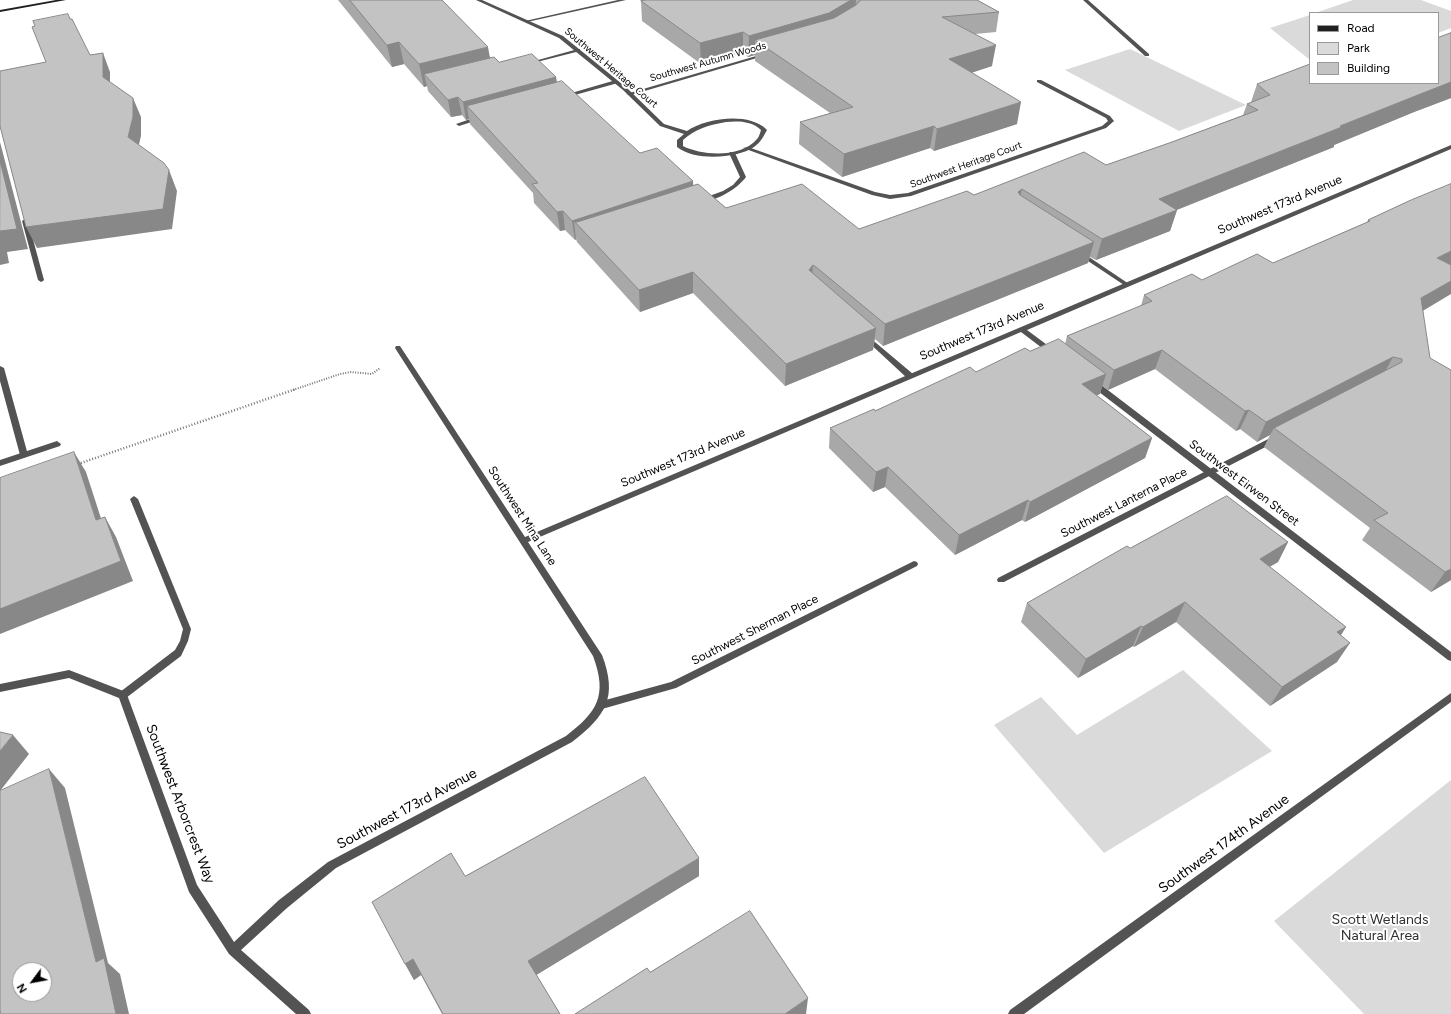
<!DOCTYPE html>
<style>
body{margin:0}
#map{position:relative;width:1451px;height:1014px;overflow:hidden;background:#fff;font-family:Figtree,sans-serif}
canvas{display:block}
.legend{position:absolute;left:1309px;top:12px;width:130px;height:72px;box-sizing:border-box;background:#fff;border:1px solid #999;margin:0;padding:5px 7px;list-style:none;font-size:12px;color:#000}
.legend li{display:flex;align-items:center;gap:8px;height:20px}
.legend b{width:20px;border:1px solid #999}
.north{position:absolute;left:12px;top:962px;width:40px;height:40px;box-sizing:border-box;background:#fff;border:1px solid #999;border-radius:50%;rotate:238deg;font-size:11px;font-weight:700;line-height:16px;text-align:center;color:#000}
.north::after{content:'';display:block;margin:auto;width:14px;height:18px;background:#000;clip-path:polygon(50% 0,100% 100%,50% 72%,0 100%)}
</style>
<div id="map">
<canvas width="1451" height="1014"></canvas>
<ul class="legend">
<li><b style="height:5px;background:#202020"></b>Road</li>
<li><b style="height:11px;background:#dadada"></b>Park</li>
<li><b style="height:11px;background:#c3c3c3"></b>Building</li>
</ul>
<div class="north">N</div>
</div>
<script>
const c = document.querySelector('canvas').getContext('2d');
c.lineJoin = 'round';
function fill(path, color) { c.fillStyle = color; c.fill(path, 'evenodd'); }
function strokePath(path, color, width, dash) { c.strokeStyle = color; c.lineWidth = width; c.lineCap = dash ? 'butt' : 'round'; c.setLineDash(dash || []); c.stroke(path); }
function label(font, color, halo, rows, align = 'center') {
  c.font = font + ' Figtree,sans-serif'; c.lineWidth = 4; c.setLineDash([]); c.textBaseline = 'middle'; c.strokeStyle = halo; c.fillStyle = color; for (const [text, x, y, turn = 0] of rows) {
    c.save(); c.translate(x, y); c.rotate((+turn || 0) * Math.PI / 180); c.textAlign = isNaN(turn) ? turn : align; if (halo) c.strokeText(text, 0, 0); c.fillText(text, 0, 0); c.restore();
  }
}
fill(new Path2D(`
 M1353 0H1421L1451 11V28L1438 33V13H1315Z
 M1310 15V60L1270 28Z
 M1130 49 1246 105 1179 131 1065 70Z
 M1183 670 1272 751 1104 853 994 725 1041 697 1077 735Z
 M1451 780V1014H1364L1274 921Z`), '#dadada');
strokePath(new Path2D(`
 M293 390 340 374 351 372 372 374 380 368`), '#757575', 2, [1, 1.5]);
strokePath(new Path2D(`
 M78 464 296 389`), '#757575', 2.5, [1, 2]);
fill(new Path2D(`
 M618 0H626L527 22 525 21Z
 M578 49H580V51L529 64 527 63Z
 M763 54 767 55 631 95 626 94Z
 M616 80 619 82 618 83 564 98 561 96Z
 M1037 80H1041L1110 116 1114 121 1106 128 911 196 890 199 872 195 743 148 748 147 875 192 890 195 908 193 1102 126 1108 121 1106 118 1037 82Z
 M479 116 482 118 481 119 459 126 456 124Z
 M730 152 735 153 746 177C737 189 716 202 701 201V199L723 191 733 185 740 177 729 153Z
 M25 219 28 221 44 280 43 281 41 282 38 280 22 221Z
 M1081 252 1083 253 1129 284 1126 286 1124 285 1079 255V253Z
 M867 336 869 337 913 374 914 376 913 378H907L865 339V337Z
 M0 366 4 368 28 455 24 458 20 455 0 381Z
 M1276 435 1279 436 1280 438 1279 440 1004 582H998L997 580 998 578Z
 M134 496 138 499 191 629 188 641 181 656 126 698 123 699 120 698 118 695 120 692 175 650 180 641 183 629 130 499Z
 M914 561 917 562 918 564 917 566 676 688 602 709 599 708 597 705 599 702 602 701 671 682Z`), '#535353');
fill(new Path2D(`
 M476 0H482L563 36 627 88 664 124 687 131C706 118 748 112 766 129L767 130C763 137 761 142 754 147 736 159 694 161 677 147V140L684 134 660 126 623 90 559 38ZM726 122C738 121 752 121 761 130 760 133 759 137 757 139 742 158 702 156 683 146V140C695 129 709 125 726 122Z
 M1083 0H1088L1149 54V56H1145Z
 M1451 145V149L1027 330 1054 350 1055 352 1054 354H1050L1021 332 528 542 602 655C618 697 606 716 572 742L336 868 287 908 241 950 309 1010 311 1014H296L229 954 189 892 119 698 69 678 0 692V684L69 670 126 692 197 885 234 942 279 900 328 862 566 736C597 712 608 696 593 656L395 348 396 346H400L525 537Z
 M1090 381H1096L1451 652V661L1448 660 1090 385 1089 383Z
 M57 441 61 444 60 446 0 466V460Z
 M1451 693V702L1024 1014H1008L1010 1010Z`), '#535353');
fill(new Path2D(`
 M56 0H66L0 12V10Z`), '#202020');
fill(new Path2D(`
 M338 0H442L490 57 499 62 556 77 557 83 640 153 693 181V185L726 208 859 229 974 195 1106 165 1172 142 1243 115 1247 104 1251 102 1257 84 1310 83 1451 33V98L1414 112 1334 145V147L1177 210 1170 231 1096 260 1090 257 1088 263 883 346 875 339 873 350 785 386 693 293 640 312 577 242 576 239 575 240 565 230 560 231 534 203 533 193 470 124 469 119 466 120 462 115 451 117 428 91 427 86 424 87 404 64 392 67Z
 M647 0H977L999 12 996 32 975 34 992 66 971 73 1017 124 934 151 930 148 842 177 799 144 800 122 830 113 755 61V55L748 57 743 53 701 64 642 21 641 1Z
 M1411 200 1451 580 1431 592 1362 540 1370 528 1264 447 1270 435 1257 442 1240 429 1236 431 1155 369 1108 390 1102 386 1100 394 1096 395 1152 438 1145 458 1025 522 1022 520 955 555 885 487 873 492 829 448 830 428 1030 351 1065 344 1067 336 1141 306 1144 295 1202 280 1273 263 1367 222 1368 220Z
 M1288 542 1278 562 1269 567 1346 627 1341 635 1337 662 1270 706 1176 622 1134 647 1133 646 1078 678 1021 622 1027 603 1130 548Z
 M465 876H699L536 975 560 1014H442L421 975 414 980 381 918Z`), '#a8a8a8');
fill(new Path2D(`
 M851 0H856L855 15 755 40V55L748 57 749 36Z
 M743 32V53L701 64 700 43Z
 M399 42 404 64 392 67 387 45Z
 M996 45 992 66 946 81 949 59Z
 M488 47 492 69 424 74 427 86 424 87 419 64Z
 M103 53 110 72V96L103 77Z
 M556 77 558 94 467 106 469 119 466 120 463 102Z
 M1451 82V98L1414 112 1334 145V147L1156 218 1177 210 1170 231 1096 260 1102 239 1159 199 1423 93Z
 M458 97 462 115 451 117 448 100Z
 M133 98 141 117V136L136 157 128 137Z
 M1021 102 1017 124 934 151 937 129Z
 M934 126 930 148 842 177 844 154Z
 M0 142 28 249 7 252 9 263 0 265Z
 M169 170 177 191 172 229 37 248 26 227Z
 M693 181 694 199 588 236 574 221 576 239 575 240 572 221Z
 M1022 189 1017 210 1018 192Z
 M563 211 565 230 560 231 557 212Z
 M1094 242 1088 263 883 346 885 324Z
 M1451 251V265L1437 258Z
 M813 265 811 287 809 270Z
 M693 272V293L640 312 639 290Z
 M1451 281V294L1411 318 1421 298Z
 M876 328 873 350 785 386 786 364Z
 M1162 350 1155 369 1108 390 1114 370Z
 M1393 357 1382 377 1274 428 1270 435 1257 442 1266 422Z
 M1106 374 1100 394 1076 404 1082 384Z
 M1249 410 1240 429 1236 431 1245 411Z
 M1152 438 1145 458 1025 522 1030 502Z
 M74 452 86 472 108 540 96 520Z
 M888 467 885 487 873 492 876 472Z
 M1028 500 1022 520 955 555 959 535Z
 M105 517 116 537 133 581 0 634V609Z
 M1288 542 1278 562 1249 579 1260 559Z
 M1451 569V580L1431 592 1445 572Z
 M1185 602 1176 622 1134 647 1143 627Z
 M1141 626 1133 646 1078 678 1086 659Z
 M1346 627 1333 647 1337 632Z
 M1350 643 1337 662 1270 706 1282 687Z
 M13 735 29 754 0 791V751Z
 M49 769 65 788 108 963 120 974 129 1014H116L96 962Z
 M699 858V876L533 977 528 961Z
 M413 959 421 975 414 980 405 964Z
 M808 998 806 1014H785Z`), '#888');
const building = new Path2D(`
 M350 0H442L488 47 419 64 399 42 387 45Z
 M647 0H851L829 13 749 36 743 32 700 43 641 1Z
 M861 0H977L999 12 942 17 996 45 949 59 1021 102 937 129 934 126 844 154 800 122 853 107 755 40 834 18 856 5Z
 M68 14 70 19H72L90 55 103 53V77L133 98V117L128 137 164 163 169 170 163 209 26 227 0 126V71L46 62 32 27 35 26 33 21Z
 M1451 33V82L1423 93 1340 126 1342 127 1159 199 1177 210 1102 239 1022 189 1018 192 1020 195 1094 242 885 324 816 267 813 265 809 270 876 328 786 364 693 272 639 290 574 221 577 222 698 184 726 208 802 184 859 229 967 191 974 195 1084 152 1106 165 1172 142 1258 110 1247 104 1270 95 1257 84 1310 64V83H1438V38Z
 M532 54 556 77 463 102 458 97 448 100 424 74 494 57 499 62Z
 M562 81 640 153 657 148 693 181 572 221 563 211 557 212 532 184 538 183 467 106Z
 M0 161 17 229 0 231Z
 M1451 184V251L1437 258 1451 265V281L1421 298 1430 358 1451 370V569L1445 572 1374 520 1388 513 1274 428 1402 362V359L1393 357 1266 422 1249 410 1245 411 1162 350 1114 370 1067 336 1152 301 1144 295 1192 274 1202 280 1257 254 1273 263 1370 221 1368 220 1411 200Z
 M1059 339 1106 374 1082 384 1152 438 1030 502 1028 500 959 535 888 467 876 472 830 428 874 409 875 411 970 367 976 372 1025 348 1030 351Z
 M74 452 96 520 105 517 121 561 0 609V478Z
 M1227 496 1288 542 1260 559 1346 627 1337 632 1350 643 1282 687 1185 602 1143 627 1141 626 1086 659 1027 603 1127 546 1130 548Z
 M0 732 13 735 0 751Z
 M49 769 96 962 104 958 116 1014H1L0 1011V791ZM20 970H44V994H20Z
 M645 777 699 858 528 961 560 1014H443L413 959 405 964 372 902 451 853 465 876Z
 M750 911 808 998 785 1014H575L647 968 650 972Z`);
fill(building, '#c3c3c3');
strokePath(building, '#888', 1);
label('10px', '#000', '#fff', [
 ["Southwest Autumn Woods",708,62,-16],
 ["Southwest Heritage Court",611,68,40],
 ["Southwest Heritage Court",966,165,-20]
]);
label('12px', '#000', '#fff', [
 ["Southwest 173rd Avenue",1280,205,-23],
 ["Southwest 173rd Avenue",982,331,-23],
 ["Southwest 173rd Avenue",683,458,-23],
 ["Southwest Eirwen Street",1244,483,37],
 ["Southwest Lanterna Place",1124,503,-27],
 ["Southwest Mina Lane",522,516,57],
 ["Southwest Sherman Place",755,630,-27]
]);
label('14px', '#000', '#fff', [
 ["Southwest Arborcrest Way",180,804,69],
 ["Southwest 173rd Avenue",407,809,-28],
 ["Southwest 174th Avenue",1224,844,-36]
]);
label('14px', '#313131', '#fff', [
 ["Scott Wetlands",1380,920],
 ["Natural Area",1380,936]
]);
</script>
